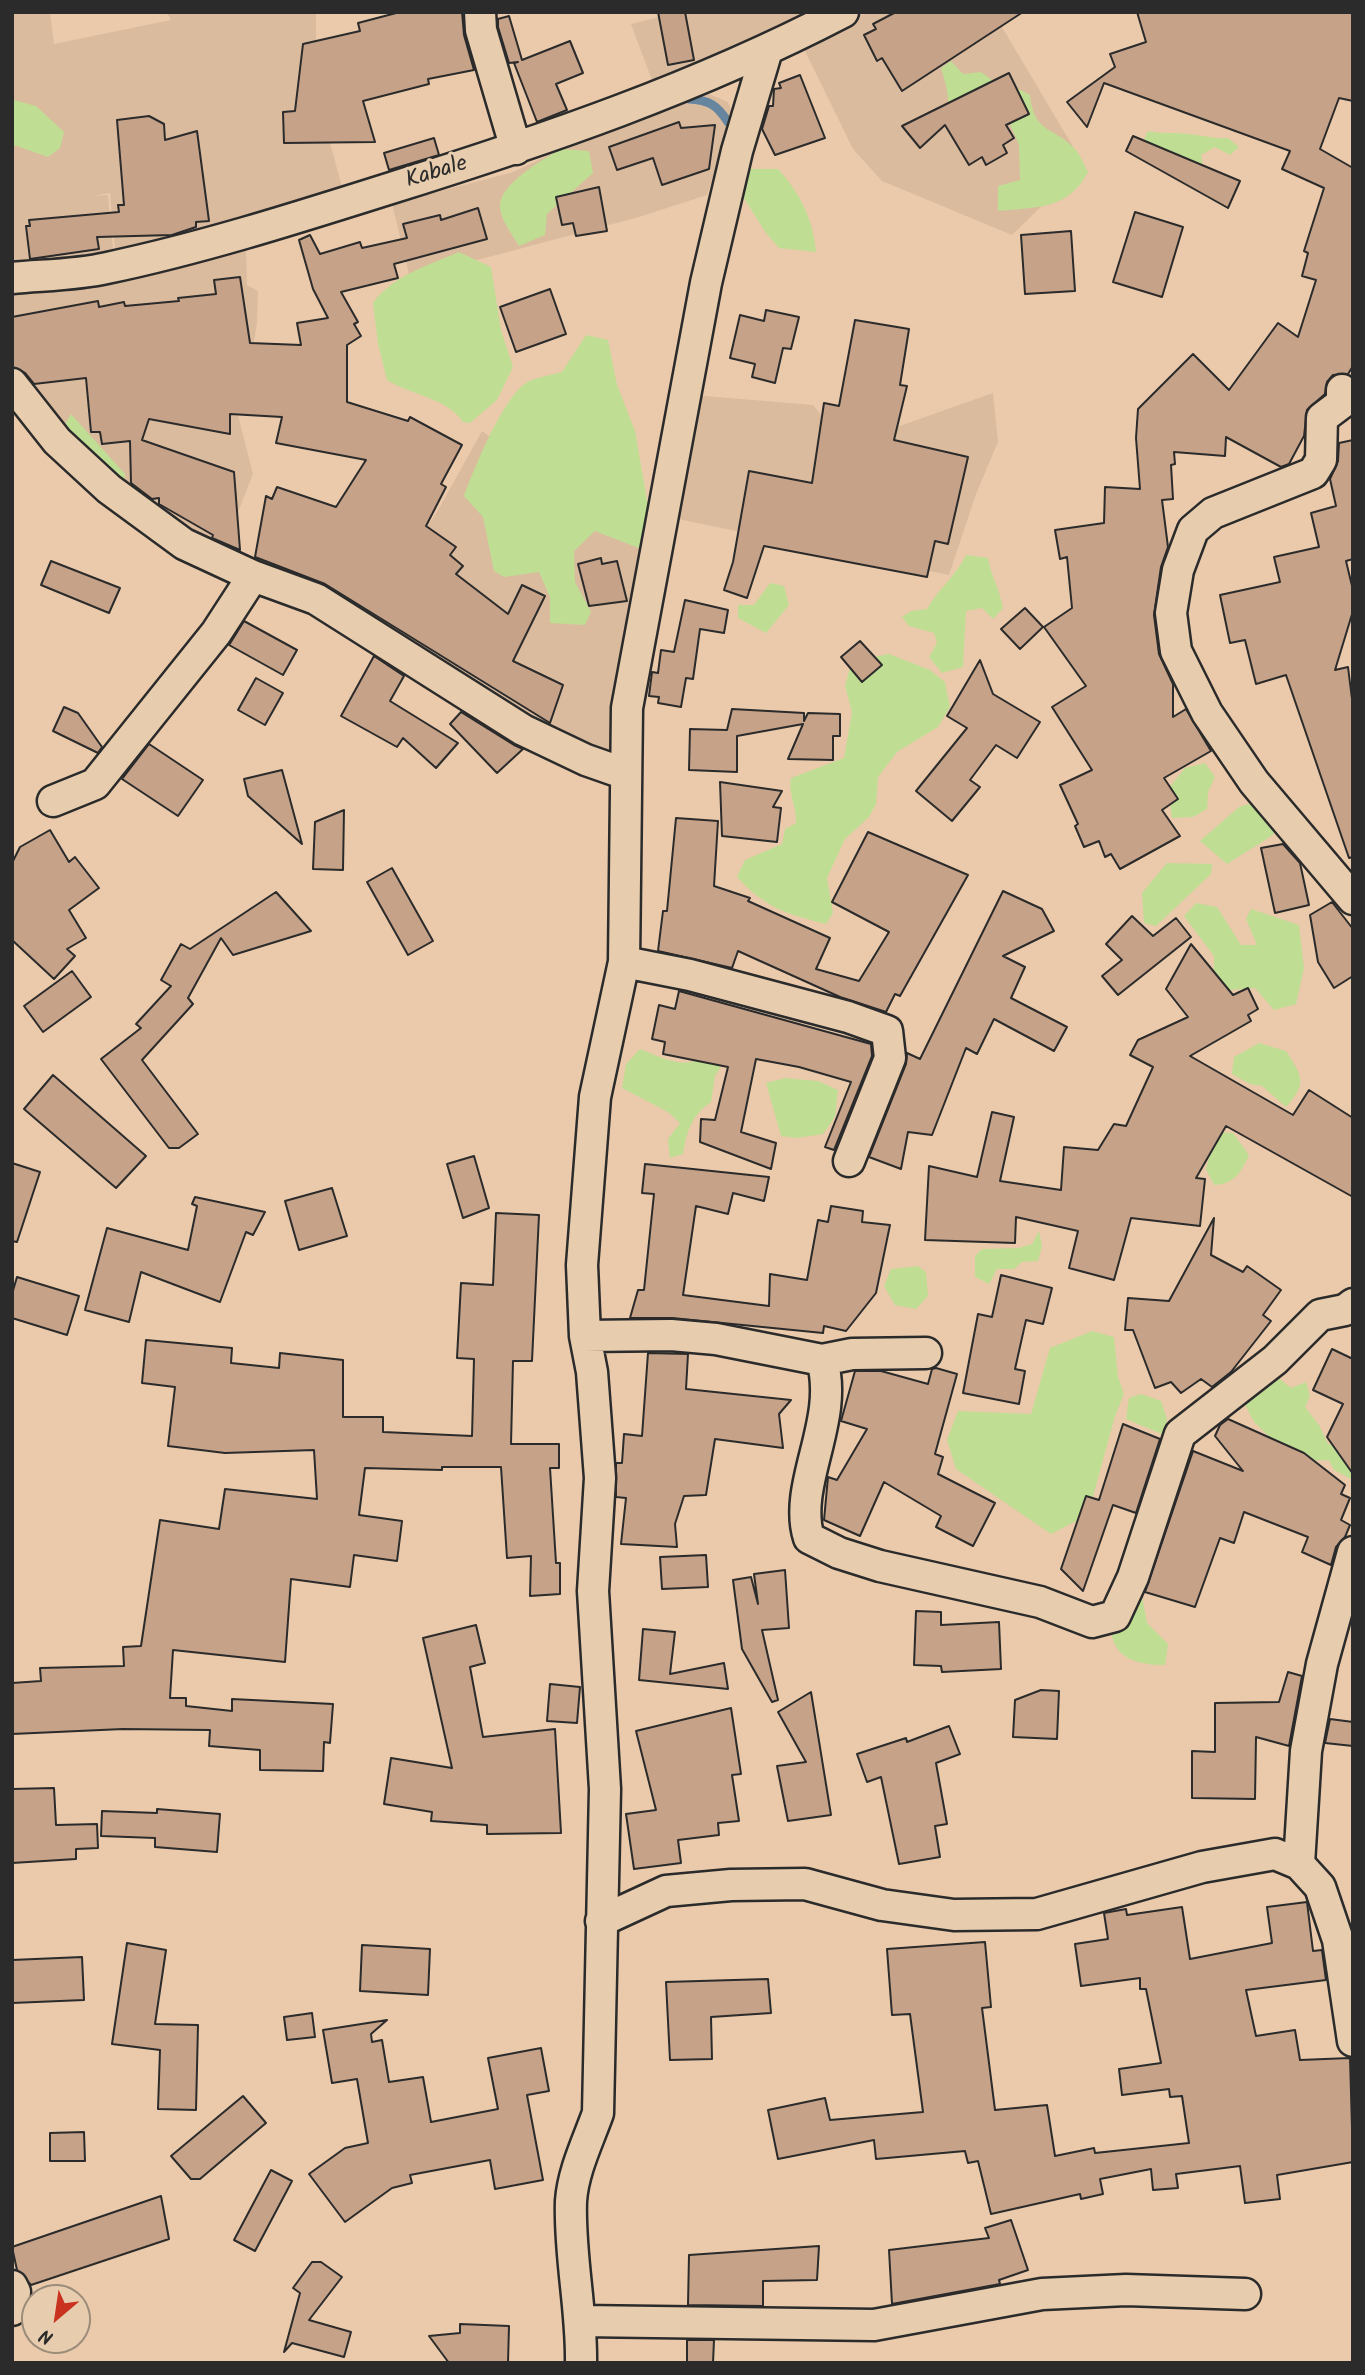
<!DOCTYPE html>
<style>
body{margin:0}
#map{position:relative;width:1365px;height:2375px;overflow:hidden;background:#eacaaa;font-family:Kalam,sans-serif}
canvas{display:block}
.frame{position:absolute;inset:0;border:14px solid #2b2b2b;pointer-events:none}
.north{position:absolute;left:21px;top:2284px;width:70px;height:70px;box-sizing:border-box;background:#e7cdae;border:2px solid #9c8c7a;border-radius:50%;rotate:209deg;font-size:19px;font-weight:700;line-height:28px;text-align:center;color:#2b2b2b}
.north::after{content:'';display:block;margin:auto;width:24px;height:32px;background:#c8321e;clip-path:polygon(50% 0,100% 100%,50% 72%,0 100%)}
</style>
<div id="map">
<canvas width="1365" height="2375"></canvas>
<div class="frame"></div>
<div class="north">N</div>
</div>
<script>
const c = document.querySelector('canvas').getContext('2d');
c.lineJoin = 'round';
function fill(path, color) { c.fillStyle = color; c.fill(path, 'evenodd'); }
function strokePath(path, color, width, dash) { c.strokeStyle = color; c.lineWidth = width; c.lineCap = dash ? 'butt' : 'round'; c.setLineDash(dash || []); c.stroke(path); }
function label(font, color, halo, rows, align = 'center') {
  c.font = font + ' Kalam,sans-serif'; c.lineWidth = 6; c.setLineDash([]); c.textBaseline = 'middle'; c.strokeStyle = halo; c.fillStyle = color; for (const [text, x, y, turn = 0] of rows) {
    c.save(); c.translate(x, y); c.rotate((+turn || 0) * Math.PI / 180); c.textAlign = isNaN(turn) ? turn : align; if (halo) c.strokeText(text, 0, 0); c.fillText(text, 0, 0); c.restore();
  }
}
fill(new Path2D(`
 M12 12H50L54 44 171 20 167 13 172 12H316V41L329 139 342 187 354 191 116 258 110 193 92 196 108 195 114 260 12 276Z
 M679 12H810L791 25 653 83 631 24Z
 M869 12H993L1084 165 1012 235 882 181 853 149 800 41Z
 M702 91 728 102 733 116 707 195 639 217 410 278 392 204 513 172 597 133Z
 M246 246 247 285 258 291 257 323 249 371 232 373 238 415 253 474 221 555 161 521 12 380V291Z
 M993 393 998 442 976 494 949 575 673 518 693 395 813 405 846 445Z
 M482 431 539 474 652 522 612 754 575 750 364 621 437 512Z`), '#dbbb9e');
fill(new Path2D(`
 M951 61 963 74 981 72 996 83 1009 84 1030 95C1034 134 1053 126 1074 148 1080 153 1084 165 1088 172 1068 210 1037 207 998 211V186L1020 180 1019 145 996 91 959 130 942 126C953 108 947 87 941 68Z
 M14 100 36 106 64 132 60 148 48 157 14 145Z
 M1148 131C1162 134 1174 132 1188 134 1203 135 1213 139 1228 138L1239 147 1230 155 1215 147 1201 155 1204 173 1143 142Z
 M561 149 589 151 593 173 547 214 545 235 519 246C512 234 501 221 500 207 498 185 543 159 561 149Z
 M750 169H778C800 193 813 219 816 252L779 248 766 233 740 192Z
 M459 252 491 267 501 330 513 367 497 400 470 423 463 422C446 397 412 396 387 380L378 344 373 303C392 276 429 265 459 252Z
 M586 335 608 340 617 385 635 431 648 506 646 551 595 531 574 551 575 582 591 612 585 625 550 623V597L539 572 504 577 494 571 483 517 464 496C474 469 502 399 526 383 535 377 552 375 562 372Z
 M71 414 125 474 124 487 61 431Z
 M966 555 988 558C991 576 1000 590 1003 608L993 619 982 608 966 611 963 667 942 673 929 657 937 643 934 633 909 626 902 617 911 611 927 609C938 589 956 576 966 555Z
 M770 583 784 586 789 605 766 633 738 618V605H754Z
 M889 654 930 670 945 682 950 707 938 727 897 752 878 777 876 804 869 817 845 839 827 878 833 913 826 924C787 914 765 908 737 877L745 860 782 844 785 829 796 823C797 806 788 795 791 778L844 758 852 712 845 686 852 661Z
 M1205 763 1215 777 1208 792 1207 809 1193 817 1172 818 1168 789 1185 768Z
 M1258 801 1276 818 1273 835 1227 864 1200 841 1239 807Z
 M1167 863 1212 864 1211 874 1156 926 1144 923 1142 893Z
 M1196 903 1217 907 1241 945H1257L1246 919 1251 909 1299 925 1304 968 1296 1004 1274 1010 1255 988 1214 991V956L1184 916Z
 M1259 1043 1286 1051C1302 1076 1308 1083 1286 1107L1262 1086 1250 1084 1232 1074 1234 1057Z
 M640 1049C668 1060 688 1072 714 1051L724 1062 715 1076 711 1102C691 1116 687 1131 683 1154L670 1158 668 1139 680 1123 668 1112 622 1088 626 1064Z
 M785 1078 818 1081 838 1090 835 1117 823 1134 797 1138 781 1136 766 1083Z
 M1216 1132 1233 1133 1249 1155C1241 1173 1234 1184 1214 1185L1206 1169Z
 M1039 1231 1042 1246 1038 1261 1022 1262 1014 1269H997L989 1284 975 1277V1256L982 1249 1019 1248 1032 1244Z
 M918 1266 926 1272 928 1296 916 1309 895 1305 884 1286 891 1269Z
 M1092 1331 1114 1337 1118 1377 1124 1394 1115 1416 1088 1515 1051 1534 956 1469 947 1440 958 1411 1031 1414 1050 1348Z
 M1270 1371 1291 1388 1306 1382 1310 1396 1305 1407 1319 1425 1328 1444 1353 1450V1480L1334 1470 1329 1460 1295 1461 1254 1422 1240 1395Z
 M1141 1394 1161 1401 1167 1419 1164 1435 1126 1419 1129 1398Z
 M1126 1579 1142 1596 1147 1623 1168 1644 1165 1665C1105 1665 1107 1633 1113 1584Z`), '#c0dd94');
strokePath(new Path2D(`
 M689 99C709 100 717 105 728 122`), '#66869f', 9);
const building = new Path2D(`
 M400 12H462L464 35 474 70 428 79 429 84 363 101 375 142 284 143 283 112 295 111 303 44 360 31 358 23Z
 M658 12H685L694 60 668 65Z
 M896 12H1023L902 91 882 58 877 61 864 35 876 29 873 24Z
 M1137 12H1353V101L1339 98 1320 149 1353 168V366L1348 374 1333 375 1327 382 1325 394 1307 410 1304 436 1289 464 1281 467 1226 437 1225 456 1174 452 1175 464 1171 465 1173 499 1162 500 1168 547 1161 567 1154 615 1159 654 1173 684V717L1186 709 1211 751 1164 778 1178 799 1162 810 1180 836 1120 869 1111 854 1105 857 1099 841 1084 847 1075 826 1078 824 1060 785 1092 770 1052 707 1086 686 1044 627 1072 608 1067 557 1060 559 1055 530 1104 523 1105 487 1140 489 1136 438 1138 409 1193 354 1229 390 1278 323 1298 337 1316 280 1302 276 1308 253 1304 251 1324 188 1282 169 1290 151 1104 83 1087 127 1067 102 1115 67 1110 54 1146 42Z
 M509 16 522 60 570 41 583 73 556 84 567 110 537 122 514 63 518 62 509 63 498 27V19Z
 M1009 73 1029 114 1006 125 1014 138 1003 145 1007 153 986 165 982 157 969 165 945 125 920 148 902 126Z
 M800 75 825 138 775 155 762 129 769 106H773L774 89 781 88 779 83Z
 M149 116 164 124 165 140 197 131 209 221 196 222V227L172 235 97 237 99 249 30 259 26 226H30L29 220 119 212 118 205H124L117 120Z
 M679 122 681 128 715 125 709 169 662 185 653 158 617 170 609 147Z
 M1133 136 1240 181 1228 208 1126 151Z
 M434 138 439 155 389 170 384 153Z
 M599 187 607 231 576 236 573 223 562 225 556 197Z
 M478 208 487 239 394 264 398 278 341 292 358 322 354 324 361 336 347 345V402L408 421 410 417 462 445 441 484 446 487 426 526 456 547 450 555 463 566 456 574 508 614 522 585 545 596 513 661 563 685 550 723 325 584 255 557 266 496 272 499 277 487 336 507 366 460 276 443 282 417 230 414V434L149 419 142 440 234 472 240 550 212 538 213 535 159 504V498L152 499 131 483 130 441 102 444 100 432H91L86 378 34 384 25 373 12 367V317L98 301 99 307 124 302 125 306 179 301 178 298 216 294 214 280 240 277 250 343 301 345 297 323 328 318 313 289 299 240 310 235 320 254 360 242 362 248 407 238 403 224 440 215 441 220Z
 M1135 212 1183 227 1162 297 1113 282Z
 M1071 231 1075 291 1025 294 1021 235Z
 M550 289 566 334 516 352 500 307Z
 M766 310 799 317 791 349 783 348 775 383 752 377 755 364 730 358 740 315 764 321Z
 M855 320 909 329 900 385 907 386 894 440 968 457 948 544 935 541 927 577 764 546 747 598 724 590 733 562 749 471 812 483 824 403 839 406Z
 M1353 440V559L1346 561 1353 590V611L1335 670 1348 667 1353 707V857L1349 858 1286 675 1256 684 1245 640 1230 643 1220 595 1280 582 1274 557 1319 547 1311 513 1336 506 1330 479 1338 461 1339 443Z
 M601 558 602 564 617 561 627 601 589 606 578 564Z
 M51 561 120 588 109 613 41 585Z
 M685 600 728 610 724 633 700 629 693 679 686 678 681 707 658 703 659 697 649 696 652 672 658 673 661 650 674 652Z
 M1025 608 1043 627 1020 649 1001 629Z
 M244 621 297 650 283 675 229 645Z
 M860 641 882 665 862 682 841 657Z
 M374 656 404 676 390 701 458 743 436 768 403 738 397 747 341 716Z
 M980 660 993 694 1040 722 1017 758 996 745 970 780 980 787 952 821 916 791 967 728 947 716Z
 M256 678 283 693 265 725 238 710Z
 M64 707 78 713 102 747 98 753 53 731Z
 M732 709 804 713V721L808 713 840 714V736H833V760L788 759 803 724 737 736V772L689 770 690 729 727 730Z
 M461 712 514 745 523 749 497 773 450 724Z
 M149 744 203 780 178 816 122 779Z
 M282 770 302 844 248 796 244 779Z
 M720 782 782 791 773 807 781 808 777 842 722 836Z
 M344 810 343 870 313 869 315 822Z
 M676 818 718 821 714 886 750 898 748 901 830 938 816 969 859 981 889 932 832 902 868 832 968 875 900 996 895 994 886 1012 840 997 738 951 732 968 658 951 663 911H667Z
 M50 830 69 862 75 857 99 888 69 910 86 938 67 949 75 956 54 979 12 940V863L20 847Z
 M1283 844 1300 863 1309 905 1275 913 1261 848Z
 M392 868 433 941 408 955 367 882Z
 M1003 891 1042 909 1054 931 1003 956 1025 967 1011 998 1067 1027 1054 1051 994 1019 977 1054 966 1048 932 1135 908 1132 901 1169 869 1157 906 1064 907 1053 920 1059Z
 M276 892 311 931 233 955 221 938 188 998 193 1004 142 1060 198 1134 179 1148H169L101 1059 141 1028 136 1024 171 986 161 980 181 944 190 949Z
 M1332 902 1353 929V976L1334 988 1318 962 1310 915Z
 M1132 916 1153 936 1176 918 1191 937 1118 995 1102 976 1122 960 1106 944Z
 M1191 944 1233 995 1248 988 1258 1009 1248 1015 1251 1021 1190 1056 1293 1115 1309 1090 1353 1118V1197L1226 1126 1196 1178 1205 1179 1200 1226 1131 1218 1114 1280 1069 1268 1078 1231 1016 1217 1015 1243 925 1240 929 1166 977 1177 992 1112 1014 1117 1000 1181 1061 1190 1064 1147 1098 1150 1114 1124 1126 1126 1153 1067 1130 1055 1138 1040 1188 1017 1166 989Z
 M72 971 91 997 43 1032 24 1006Z
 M679 991 871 1044 872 1056 834 1150 825 1147 851 1082 799 1067 756 1059 741 1132 776 1143 771 1169 700 1142 701 1119 715 1120 728 1067 663 1054 665 1042 652 1039 659 1005 675 1009Z
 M53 1075 146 1156 116 1188 24 1109Z
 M474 1156 489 1208 463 1218 447 1164Z
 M12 1163 40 1172 17 1242 12 1241Z
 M645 1164 769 1177 764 1201 733 1193 728 1214 696 1206 683 1295 769 1306 770 1274 807 1280 818 1220 828 1222 831 1206 863 1211 862 1222 890 1225 876 1293 846 1331 824 1326 823 1333 672 1318H630L638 1290H644L654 1194 642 1193Z
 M332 1188 347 1236 299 1250 285 1201Z
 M195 1197 265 1212 253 1235 246 1232 220 1302 141 1272 129 1322 85 1310 107 1228 188 1250 197 1206 192 1204Z
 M496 1213 539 1215 532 1361H513L511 1444H559V1468H550L556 1563H560V1594L530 1596 531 1556 507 1558 501 1467H442V1470L365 1468 359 1515 402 1521 397 1561 354 1555 350 1587 291 1579 285 1662 173 1650 170 1698H186V1706L232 1711V1699L333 1704 330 1743 324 1742 323 1771 260 1770V1750L209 1746 210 1730 123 1729 12 1734V1683L41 1681 40 1668 124 1666 123 1647 141 1646 160 1520 219 1529 225 1489 317 1499 314 1450 225 1453 168 1446 175 1387 142 1383 146 1340 232 1348 231 1363 279 1368 280 1353 343 1360V1417H383V1432L472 1436 474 1359 457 1358 461 1283 493 1285Z
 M1214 1218 1211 1255 1243 1272 1247 1266 1281 1290 1263 1315 1271 1321 1231 1372 1212 1387 1201 1379 1181 1393 1171 1382 1155 1388 1133 1330H1125L1128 1298 1169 1301Z
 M1001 1275 1052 1288 1043 1324 1026 1320 1015 1369 1025 1371 1019 1404 963 1393 978 1314 992 1317Z
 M17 1277 79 1296 67 1335 12 1318V1294Z
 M1332 1349 1353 1359V1474L1327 1437 1343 1404 1313 1390Z
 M648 1353 688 1354 686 1389 791 1400 779 1414 783 1448 715 1439 706 1495 684 1496 675 1524 677 1547 621 1544 626 1498 616 1497V1463H622L624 1434 642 1436Z
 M936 1368 957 1374 935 1454 943 1457 938 1474 995 1503 973 1546 936 1527 941 1516 884 1482 860 1536 824 1520 828 1477 837 1480 867 1429 841 1421 855 1371H881L928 1384 932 1369Z
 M1228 1419 1304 1453 1345 1485 1341 1494 1350 1498 1341 1520 1350 1525 1345 1537 1336 1547 1331 1565 1302 1552 1308 1537 1244 1512 1234 1543 1220 1538 1195 1607 1145 1592 1193 1451 1243 1471 1215 1436 1220 1425Z
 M1123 1424 1160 1439 1136 1513 1113 1505 1083 1591 1061 1569 1086 1496 1099 1500Z
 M706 1555 708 1587 662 1589 660 1557Z
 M785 1570 789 1628 762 1630 778 1700 772 1702 742 1649 733 1580 751 1577 758 1604 754 1574Z
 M916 1611 941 1612V1625L999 1622 1001 1669 942 1672 941 1666 914 1665Z
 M476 1625 485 1663 470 1667 483 1737 555 1729 561 1833 487 1834V1825L431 1821 432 1812 384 1804 391 1758 452 1768 423 1638Z
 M643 1629 675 1632 670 1674 724 1663 728 1689 639 1680Z
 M1288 1672 1302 1676 1289 1746 1256 1737 1255 1799 1192 1798V1751L1215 1752V1703L1279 1702Z
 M550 1684 580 1687 577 1723 547 1721Z
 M1041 1690 1059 1691 1057 1739 1013 1737 1015 1700Z
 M811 1692 831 1815 788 1821 777 1766 806 1762 778 1712Z
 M731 1708 741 1774 732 1775 739 1821 718 1823 719 1835 678 1840 681 1863 634 1869 626 1814 656 1810 636 1731Z
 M1330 1719 1353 1722V1746L1325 1743Z
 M949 1726 960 1754 936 1763 947 1824 935 1826 940 1857 899 1864 881 1777 867 1782 857 1754 906 1738 907 1742Z
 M54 1788 56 1825 97 1824 98 1848 76 1849V1859L12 1863V1789Z
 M157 1809 220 1814 217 1852 155 1847V1838L101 1836 102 1811 157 1813Z
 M1307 1902 1313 1951 1322 1950 1326 1980 1246 1990 1256 2036 1295 2030 1300 2060 1350 2058 1353 2162 1277 2175 1280 2199 1245 2203 1240 2166 1176 2174 1178 2188 1153 2190 1151 2169 1100 2179 1103 2194 1081 2199 1080 2194 991 2214 978 2161 968 2163 965 2151 876 2159 874 2140 778 2159 768 2110 825 2098 830 2120 923 2112 910 2014 892 2015 887 1949 985 1942 991 2007 982 2008 995 2110 1047 2105 1055 2156 1094 2148 1095 2153 1189 2143 1182 2096 1170 2097 1169 2089 1122 2095 1119 2069 1161 2063 1146 1989H1140V1978L1081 1986 1075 1944 1108 1939 1104 1913 1126 1909 1127 1915 1182 1907 1190 1959 1272 1943 1267 1907Z
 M127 1943 166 1950 155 2024 198 2025 196 2110 158 2109 160 2050 112 2044Z
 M362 1945 430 1949 428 1995 360 1991Z
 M82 1957 84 2000 12 2003V1960Z
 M768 1979 771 2013 711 2017 712 2059 670 2060 666 1982Z
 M312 2013 315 2037 287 2040 284 2017Z
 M387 2020 371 2034 372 2042 382 2040 389 2082 423 2077 431 2122 498 2109 488 2058 541 2048 549 2091 527 2095 543 2180 495 2189 490 2160 410 2175 412 2183 392 2188 345 2222 309 2174 345 2148 368 2143 357 2079 332 2083 323 2030Z
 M243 2096 266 2123 200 2179H191L171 2156Z
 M84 2132 85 2161H50V2133Z
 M271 2170 292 2181 255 2251 234 2240Z
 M161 2196 169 2239 31 2285 17 2270 12 2247Z
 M1011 2220 1028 2270 999 2280 1000 2284 892 2304 889 2250 989 2238 985 2228Z
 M819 2246 817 2280 763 2281V2306L688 2305 689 2255Z
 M312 2262H321L342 2277 309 2320 351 2332 344 2357 292 2343 284 2352 300 2293 293 2288Z
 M460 2324 509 2326 508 2363H449L429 2336 460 2333Z
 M687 2340H714L713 2363H687Z`);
fill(building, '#c6a288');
strokePath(building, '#2b2b2b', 2);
const minor = new Path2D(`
 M480 12 481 30 516 149
 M12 278C43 275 77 275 107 268 202 248 296 218 388 189 545 140 697 88 843 12
 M12 384 57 441 109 489 184 544 253 576 316 599 523 730 586 760 626 774
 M1342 390V403L1322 418 1321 460 1313 473 1213 513 1193 530 1178 570 1171 613 1176 651 1207 713 1254 782 1353 899
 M53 801 95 784 216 633 253 576
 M624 962 690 975 848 1017 887 1031 890 1058 849 1161
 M585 1336 671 1335 716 1339 822 1360C840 1421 792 1485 809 1538L839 1553 880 1566 1040 1602 1092 1622 1115 1616 1133 1577 1180 1434 1275 1360 1320 1315 1345 1310 1353 1304
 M822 1360 852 1354 926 1353
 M1299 1864 1306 1751 1322 1664 1353 1552
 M601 1921 666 1891 731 1885 805 1884 882 1905 954 1915 1037 1914 1202 1867 1275 1854 1299 1864 1320 1887 1338 1940 1353 2041
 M12 2286 15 2292 12 2310
 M582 2321 874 2325 1042 2294 1126 2290 1245 2294
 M581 2363C582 2309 569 2255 571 2201 573 2171 588 2141 598 2113L605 1789 593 1591 600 1478 592 1372 585 1336 582 1265 595 1097 624 962 627 708 706 283 737 151 767 50`);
strokePath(minor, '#2b2b2b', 35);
strokePath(minor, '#e7cdae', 30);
label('23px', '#2b2b2b', '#e7cdae', [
 ["Kabale",437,174,-17]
]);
</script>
